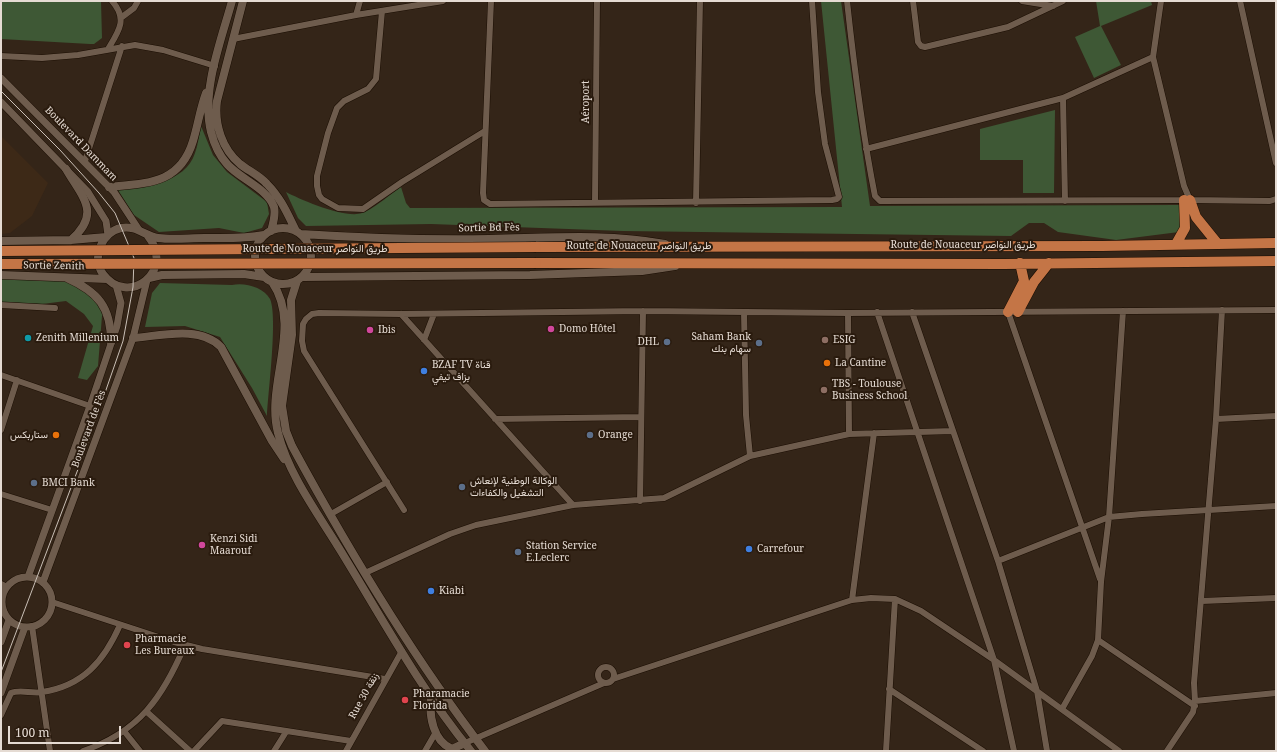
<!DOCTYPE html>
<meta charset="utf-8">
<style>
body{margin:0}
#map{position:relative;width:1277px;height:752px;overflow:hidden;background:#342518;font-family:"Noto Serif",serif}
canvas{display:block}
.frame{position:absolute;inset:0;border:2px solid #e5dbd3;pointer-events:none}
.scale{position:absolute;left:8px;top:726px;width:113px;height:18px;box-sizing:border-box;border:2px solid #e5dbd3;border-top:0;padding-left:5px;font-size:12px;line-height:14px;white-space:nowrap;color:#e5dbd3;-webkit-text-stroke:3px #2a1b0e;paint-order:stroke}
</style>
<div id="map">
<canvas width="1277" height="752"></canvas>
<div class="frame"></div>
<div class="scale">100 m</div>
</div>
<script>
const c = document.querySelector('canvas').getContext('2d');
c.lineJoin = 'round';
function fill(path, color) { c.fillStyle = color; c.fill(path, 'evenodd'); }
function strokePath(path, color, width, dash) { c.strokeStyle = color; c.lineWidth = width; c.lineCap = dash ? 'butt' : 'round'; c.setLineDash(dash || []); c.stroke(path); }
function label(font, color, halo, rows, align = 'center') {
  c.font = font + ' "Noto Serif",Vazirmatn,serif'; c.lineWidth = 4; c.setLineDash([]); c.textBaseline = 'middle'; c.strokeStyle = halo; c.fillStyle = color; for (const [text, x, y, turn = 0] of rows) {
    c.save(); c.translate(x, y); c.rotate((+turn || 0) * Math.PI / 180); c.textAlign = isNaN(turn) ? turn : align; if (halo) c.strokeText(text, 0, 0); c.fillText(text, 0, 0); c.restore();
  }
}
fill(new Path2D(`
 M1 136 48 183 32 216 10 233 1 234Z`), '#3d2917');
fill(new Path2D(`
 M1 1H101L102 38 94 44H90L1 39Z
 M821 1H841L870 206 1179 205 1183 218 1179 232 1116 240 1058 232 1044 223H1029L1011 236 623 231 431 224 306 226 298 218 286 192C301 200 346 219 362 213 371 211 392 193 401 187L406 203 410 208 842 207Z
 M1096 1H1151L1152 5 1101 26 1121 65 1094 78 1075 37 1100 26Z
 M1055 110 1054 193H1023V160H980V129Z
 M201 126 213 155 227 172 267 202 269 214 262 228 244 233 219 228 159 232 134 215 118 190C145 185 185 184 195 153 198 145 199 135 201 126Z
 M64 277 93 294 108 314 102 316 98 366 87 380 78 378 93 326 84 314 66 301 42 304 1 302V278Z
 M160 283 232 285C244 282 264 287 270 299 278 317 268 393 267 416L252 388 220 337 185 326 145 327 152 293Z`), '#3e5835');
const minor = new Path2D(`
 M491 1 483 193 484 200 490 204 832 200 837 199 839 197 825 144 818 92 812 1
 M847 1C854 66 862 131 875 196L880 201 1190 200 1270 201 1276 199
 M913 1 918 42 921 46 925 47 1008 27 1063 1
 M1022 1 1053 6
 M1161 1 1153 57 1184 186 1190 200
 M1240 1 1276 163
 M382 11 376 79 368 89 344 101 337 108 328 133 317 176V186L319 195 322 199 338 208 363 209 402 182 485 131
 M356 15 360 1
 M122 17 134 8 138 1
 M233 39 356 15 443 1
 M108 49C119 31 128 19 112 1
 M1 56 42 58 78 55 135 45 163 50 215 66
 M1063 98 1065 201
 M866 149 1063 98 1153 57
 M85 161 122 46
 M595 202 597 1
 M696 203 700 1
 M1 305 55 308
 M744 312 746 415 750 456
 M877 312 994 660 1014 751
 M912 312 998 561 1037 691 1047 751
 M1008 312 1100 579
 M848 313 849 434
 M401 314 573 505
 M424 340 434 314
 M1 375 90 406
 M495 419 641 417
 M1216 419 1276 416
 M1 430 17 380
 M1 494 52 510
 M640 501 643 311
 M404 510 304 351 302 341 303 324 306 319 312 314 319 313 401 314 643 311 848 313 1276 310
 M331 514 387 482
 M998 561 1109 517 1142 514 1276 506
 M365 573 450 534 476 525 573 505 664 498 750 456 849 434 953 431
 M1 584 7 587
 M852 600 874 433
 M1202 601 1276 598
 M52 602 174 642 202 649 385 679
 M1 613 4 611
 M32 626 50 751
 M1098 640 1195 706
 M598 675a8 8 0 1 1 16 0a8 8 0 1 1-16 0Z
 M613 679 852 600 871 598 895 599 921 611 994 660 1119 751
 M889 689 983 751
 M1195 701 1276 693
 M1062 709 1092 656 1098 640 1101 582 1109 517 1123 311
 M147 712 190 751
 M1 715 11 693C20 689 32 694 42 692 83 686 104 661 120 625
 M124 731 140 751
 M465 743 604 683
 M83 751C139 732 163 697 185 645
 M194 751 222 721 351 741
 M274 751 286 732
 M346 751 402 651
 M425 751 436 732
 M886 751 895 599
 M1167 751 1193 712 1195 701 1194 683 1216 419 1222 310`);
const tertiary = new Path2D(`
 M1 78 102 180 114 192 139 230
 M1 102 88 192 106 221 108 235
 M2 602a25 25 0 1 1 50 0a25 25 0 1 1-50 0Z
 M28 577 90 406 117 326 121 303 116 285
 M43 582 133 338 147 280
 M1 642 9 620
 M1 693 25 627`);
const secondary = new Path2D(`
 M232 1C221 41 201 91 211 132 214 144 219 155 227 164 240 179 267 188 274 207 276 215 273 224 271 231
 M243 1 217 101C214 124 222 149 240 164 249 171 260 176 267 184 281 198 288 215 296 231
 M66 169C82 197 102 213 71 240
 M109 187C148 183 180 184 193 141 198 125 200 109 206 93
 M255 256a28 28 0 1 1 56 0a28 28 0 1 1-56 0Z
 M301 234C364 238 426 240 489 239 548 238 607 233 665 244
 M148 236C176 271 128 308 103 274 91 258 102 232 121 228 136 225 145 236 158 238 173 240 189 238 204 238 224 238 244 239 264 235
 M1 241 71 240 106 237
 M1 275 107 279
 M303 277 530 275 642 271 675 266
 M67 278C98 292 111 307 111 342
 M149 278 162 275 244 274 264 277
 M297 281 291 300 292 335 282 406 286 431 292 446C349 551 412 656 485 751
 M272 282C303 327 265 384 278 433 289 476 319 515 342 553 383 620 421 690 471 751
 M133 338C160 336 200 325 221 347L272 441 284 459
 M431 698C429 716 433 741 452 749L465 743`);
const trunk = new Path2D(`
 M1190 200 1196 217 1217 243
 M1176 244 1185 228 1184 200
 M536 247 1102 246 1276 243
 M536 263 1004 264 1276 261
 M1008 312 1024 281 1020 263
 M1018 312 1034 282 1049 263`);
strokePath(minor, '#1b0e03', 7);
strokePath(tertiary, '#1b0e03', 8);
strokePath(secondary, '#1b0e03', 9);
strokePath(trunk, '#1b0e03', 11);
strokePath(minor, '#6e5c4d', 6);
strokePath(tertiary, '#6e5c4d', 7);
strokePath(secondary, '#6e5c4d', 8);
strokePath(trunk, '#c47546', 10);
strokePath(new Path2D(`
 M1 91 60 150 99 193 115 213 134 258 133 287 123 341 83 456 1 672`), '#cac0b7', 1);
const trunkBridge = new Path2D(`
 M1 251 536 247
 M1 264 536 263`);
strokePath(trunkBridge, '#1b0e03', 11, []);
strokePath(trunkBridge, '#c47546', 10);
for (const [x, y, r, color] of [
 [551,329,4,"#d1479c"],
 [370,330,4,"#d1479c"],
 [28,338,4,"#0f9aa8"],
 [825,340,4,"#8d6e63"],
 [667,342,4,"#5c6f8a"],
 [759,343,4,"#5c6f8a"],
 [827,363,4,"#e8710a"],
 [424,371,4,"#3f7fe0"],
 [824,390,4,"#8d6e63"],
 [56,435,4,"#e8710a"],
 [590,435,4,"#5c6f8a"],
 [34,483,4,"#5c6f8a"],
 [462,487,4,"#5c6f8a"],
 [202,545,4,"#d1479c"],
 [749,549,4,"#3f7fe0"],
 [518,552,4,"#5c6f8a"],
 [431,591,4,"#3f7fe0"],
 [127,645,4,"#e0444e"],
 [405,700,4,"#e0444e"]
]) { const dot = new Path2D(); dot.arc(x, y, r, 0, 2 * Math.PI); c.fillStyle = color; c.fill(dot); strokePath(dot, '#2a1b0e', 1.5); }
label('10px', '#e5dbd3', '#2a1b0e', [
 ["Aéroport",586,102,-90],
 ["Boulevard Dammam",81,144,46],
 ["Sortie Bd Fès",489,228,-1],
 ["Route de Nouaceur طريق النواصر",963,245],
 ["Route de Nouaceur طريق النواصر",639,246],
 ["Route de Nouaceur طريق النواصر",315,249],
 ["Sortie Zenith",54,266,1],
 ["Boulevard de Fès",89,429,-70],
 ["Rue 30 زنقة",364,696,-61]
]);
label('10px', '#e5dbd3', '#2a1b0e', [
 ["Domo Hôtel",559,329],
 ["Ibis",378,330],
 ["Saham Bank",751,337,"right"],
 ["سهام بنك",751,349,"right"],
 ["Zenith Millenium",36,338],
 ["ESIG",833,340],
 ["DHL",659,342,"right"],
 ["La Cantine",835,363],
 ["BZAF TV قناة",432,365],
 ["بزاف تيفي",432,377],
 ["TBS - Toulouse",832,384],
 ["Business School",832,396],
 ["ستاربكس",48,435,"right"],
 ["Orange",598,435],
 ["الوكالة الوطنية لإنعاش",470,481],
 ["التشغيل والكفاءات",470,493],
 ["BMCI Bank",42,483],
 ["Kenzi Sidi",210,539],
 ["Maarouf",210,551],
 ["Station Service",526,546],
 ["E.Leclerc",526,558],
 ["Carrefour",757,549],
 ["Kiabi",439,591],
 ["Pharmacie",135,639],
 ["Les Bureaux",135,651],
 ["Pharamacie",413,694],
 ["Florida",413,706]
], 'left');
</script>
